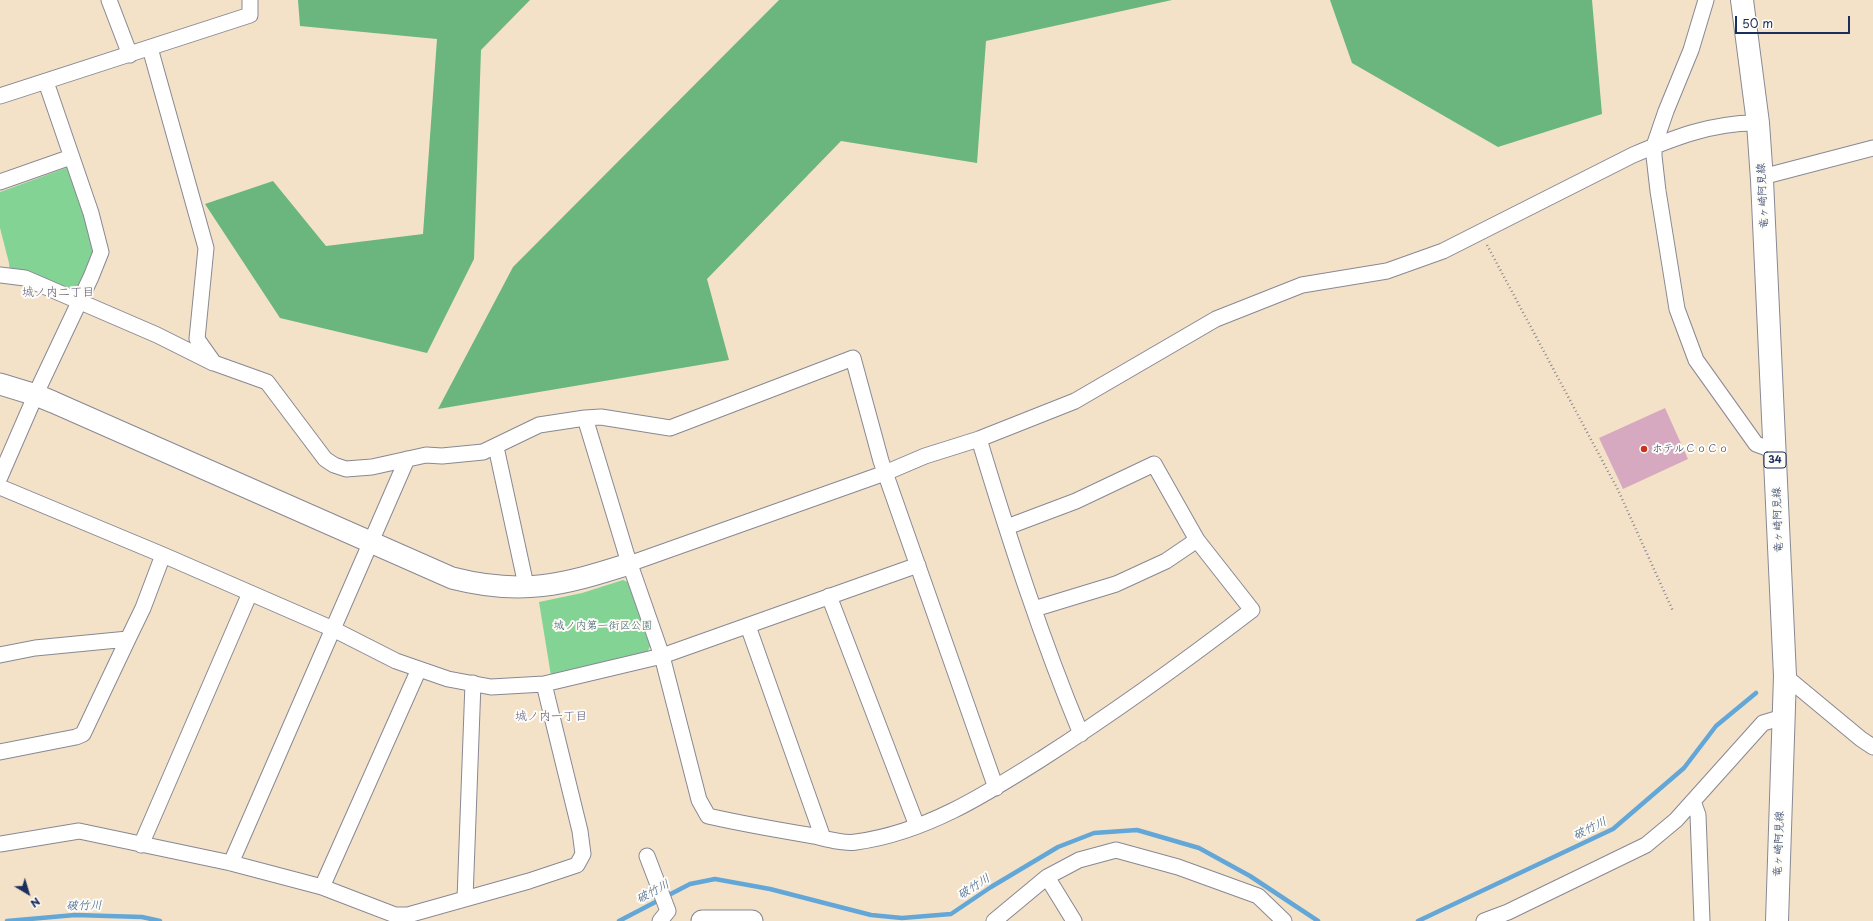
<!DOCTYPE html>
<meta charset="utf-8">
<style>
body{margin:0}
#map{position:relative;width:1873px;height:921px;overflow:hidden;background:#f4e2c8;font-family:"Playpen Sans",sans-serif}
canvas{display:block}
.north{position:absolute;left:8px;top:873px;width:40px;height:40px;-webkit-text-stroke:3px #fdfcf7;paint-order:stroke;rotate:142deg;font-size:11px;font-weight:700;line-height:16px;text-align:center;color:#1b2f5e}
.north::after{content:'';display:block;margin:auto;width:14px;height:18px;background:#1b2f5e;clip-path:polygon(50% 0,100% 100%,50% 72%,0 100%)}
.scale{position:absolute;left:1735px;top:16px;width:115px;height:18px;box-sizing:border-box;border:2px solid #1b2f5e;border-top:0;padding-left:5px;font-size:12px;line-height:14px;white-space:nowrap;color:#1b2f5e;-webkit-text-stroke:3px #fdfcf7;paint-order:stroke}
</style>
<div id="map">
<canvas width="1873" height="921"></canvas>
<div class="north">N</div>
<div class="scale">50 m</div>
</div>
<script>
const c = document.querySelector('canvas').getContext('2d');
c.lineJoin = 'round';
function fill(path, color) { c.fillStyle = color; c.fill(path, 'evenodd'); }
function strokePath(path, color, width, dash) { c.strokeStyle = color; c.lineWidth = width; c.lineCap = dash ? 'butt' : 'round'; c.setLineDash(dash || []); c.stroke(path); }
function label(font, color, halo, rows, align = 'center') {
  c.font = font + ' "Playpen Sans","Klee One",sans-serif'; c.lineWidth = 4; c.setLineDash([]); c.textBaseline = 'middle'; c.strokeStyle = halo; c.fillStyle = color; for (const [text, x, y, turn = 0] of rows) {
    c.save(); c.translate(x, y); c.rotate((+turn || 0) * Math.PI / 180); c.textAlign = isNaN(turn) ? turn : align; if (halo) c.strokeText(text, 0, 0); c.fillText(text, 0, 0); c.restore();
  }
}
fill(new Path2D(`
 M74 165 101 252 79 301 10 276 9 263 0 228V192Z
 M623 580 628 582 651 644 647 653 551 676 539 602 582 593Z`), '#83d494');
fill(new Path2D(`
 M298 0H530L481 50 474 259 427 353 280 318 205 204 273 181 326 246 423 234 437 39 300 26Z
 M779 0H1172L986 41 977 163 841 141 707 279 729 360 438 409 513 267Z
 M1330 0H1592L1602 114 1498 147 1352 63Z`), '#6ab67e');
strokePath(new Path2D(`
 M7 921 75 915 142 917 160 921
 M619 921 690 884 715 879 770 889 871 915 902 918 951 914 991 887 1058 847 1094 833 1137 830 1199 848 1250 876 1318 921
 M1418 921 1613 829 1684 768 1716 726 1756 693`), '#63a7d8', 4.5);
fill(new Path2D(`
 M1665 408 1688 459 1623 489 1599 438Z`), '#d6a9c0');
const street = new Path2D(`
 M109 0 130 55
 M1706 0 1691 50 1666 111 1654 146V156L1658 191 1677 309 1696 360 1756 444 1775 451
 M150 48 206 248 197 339 214 363 267 382 325 459 334 465 346 469 372 467 426 455 442 456 483 452 539 425 585 418 601 417 670 428 853 358 881 461 996 788
 M0 96 250 15V0
 M1762 177 1873 148
 M0 182 71 157
 M0 275 25 278 157 335 213 363
 M585 418 626 553 662 656 699 800 708 816C743 824 778 830 814 836 827 839 844 844 856 842 925 833 986 794 1043 758 1115 712 1184 662 1252 610L1197 540 1154 464 1076 501 1007 527
 M979 439C1009 538 1041 638 1081 734
 M496 447 524 576 525 588
 M0 477 40 385 91 277 101 252 91 213 46 82
 M0 487 163 555 333 629 396 661 448 679 491 687 544 684 662 656 918 565
 M629 564 885 473 925 456 979 439 1075 401 1216 319 1302 285 1387 271 1443 251 1633 155C1673 138 1714 122 1758 123
 M829 596 917 826
 M1034 609 1116 584 1166 561 1197 540
 M748 626 823 838
 M0 655 35 648 128 639 143 608 163 555
 M1785 676 1861 739 1873 747
 M0 752 76 737 83 734 128 639
 M1693 801 1698 815 1702 921
 M0 844 79 831 231 863 322 887 395 915H408L529 881 577 865 583 854 580 831 544 684
 M141 845 250 593
 M647 856 668 911 660 921
 M231 863 407 459
 M1047 877 1074 921
 M322 887 419 669
 M465 899 473 683
 M994 921 1047 877 1079 860 1116 850 1178 867 1258 896 1284 921
 M1484 921 1508 912 1646 845 1676 820 1763 723 1783 717`);
const secondary = new Path2D(`
 M0 384 36 395 53 402 452 578C522 596 563 585 629 564
 M702 921H752`);
const primary = new Path2D(`
 M1742 0 1758 123 1762 180 1785 676 1777 921`);
strokePath(street, '#888893', 17);
strokePath(secondary, '#888893', 23);
strokePath(primary, '#888893', 24);
strokePath(new Path2D(`
 M1487 245 1618 490 1673 611`), '#888893', 2.5, [1, 3]);
strokePath(street, '#fff', 15);
strokePath(secondary, '#fff', 21);
strokePath(primary, '#fff', 22);
for (const [x, y, r, color] of [
 [1644,449,4,"#c8321e"]
]) { const dot = new Path2D(); dot.arc(x, y, r, 0, 2 * Math.PI); c.fillStyle = color; c.fill(dot); strokePath(dot, '#fdfcf7', 1.5); }
for (const [x, y, w] of [
 [1775,460,22]
]) { const box = new Path2D(); box.roundRect(x - w / 2, y - 8, w, 16, 3); c.fillStyle = '#fdfcf7'; c.fill(box); strokePath(box, '#1b2f5e', 1); }
label('bold 10px', '#1b2f5e', null, [
 ["34",1775,460]
]);
label('11px', '#1b2f5e', '#fdfcf7', [
 ["竜ヶ崎阿見線",1763,196,-93],
 ["竜ヶ崎阿見線",1778,520,-92],
 ["竜ヶ崎阿見線",1779,844,-88]
]);
label('11px', '#1b2f5e', '#fdfcf7', [
 ["ホテルＣｏＣｏ",1652,449]
], 'left');
label('11px', '#3a616e', '#fdfcf7', [
 ["城ノ内第一街区公園",603,626]
]);
label('12px', '#5c5a80', '#fdfcf7', [
 ["城ノ内二丁目",58,293],
 ["城ノ内一丁目",551,717]
]);
label('italic 12px', '#345989', '#fdfcf7', [
 ["破竹川",1590,829,-26],
 ["破竹川",974,887,-32],
 ["破竹川",653,892,-28],
 ["破竹川",84,906,-1]
]);
</script>
